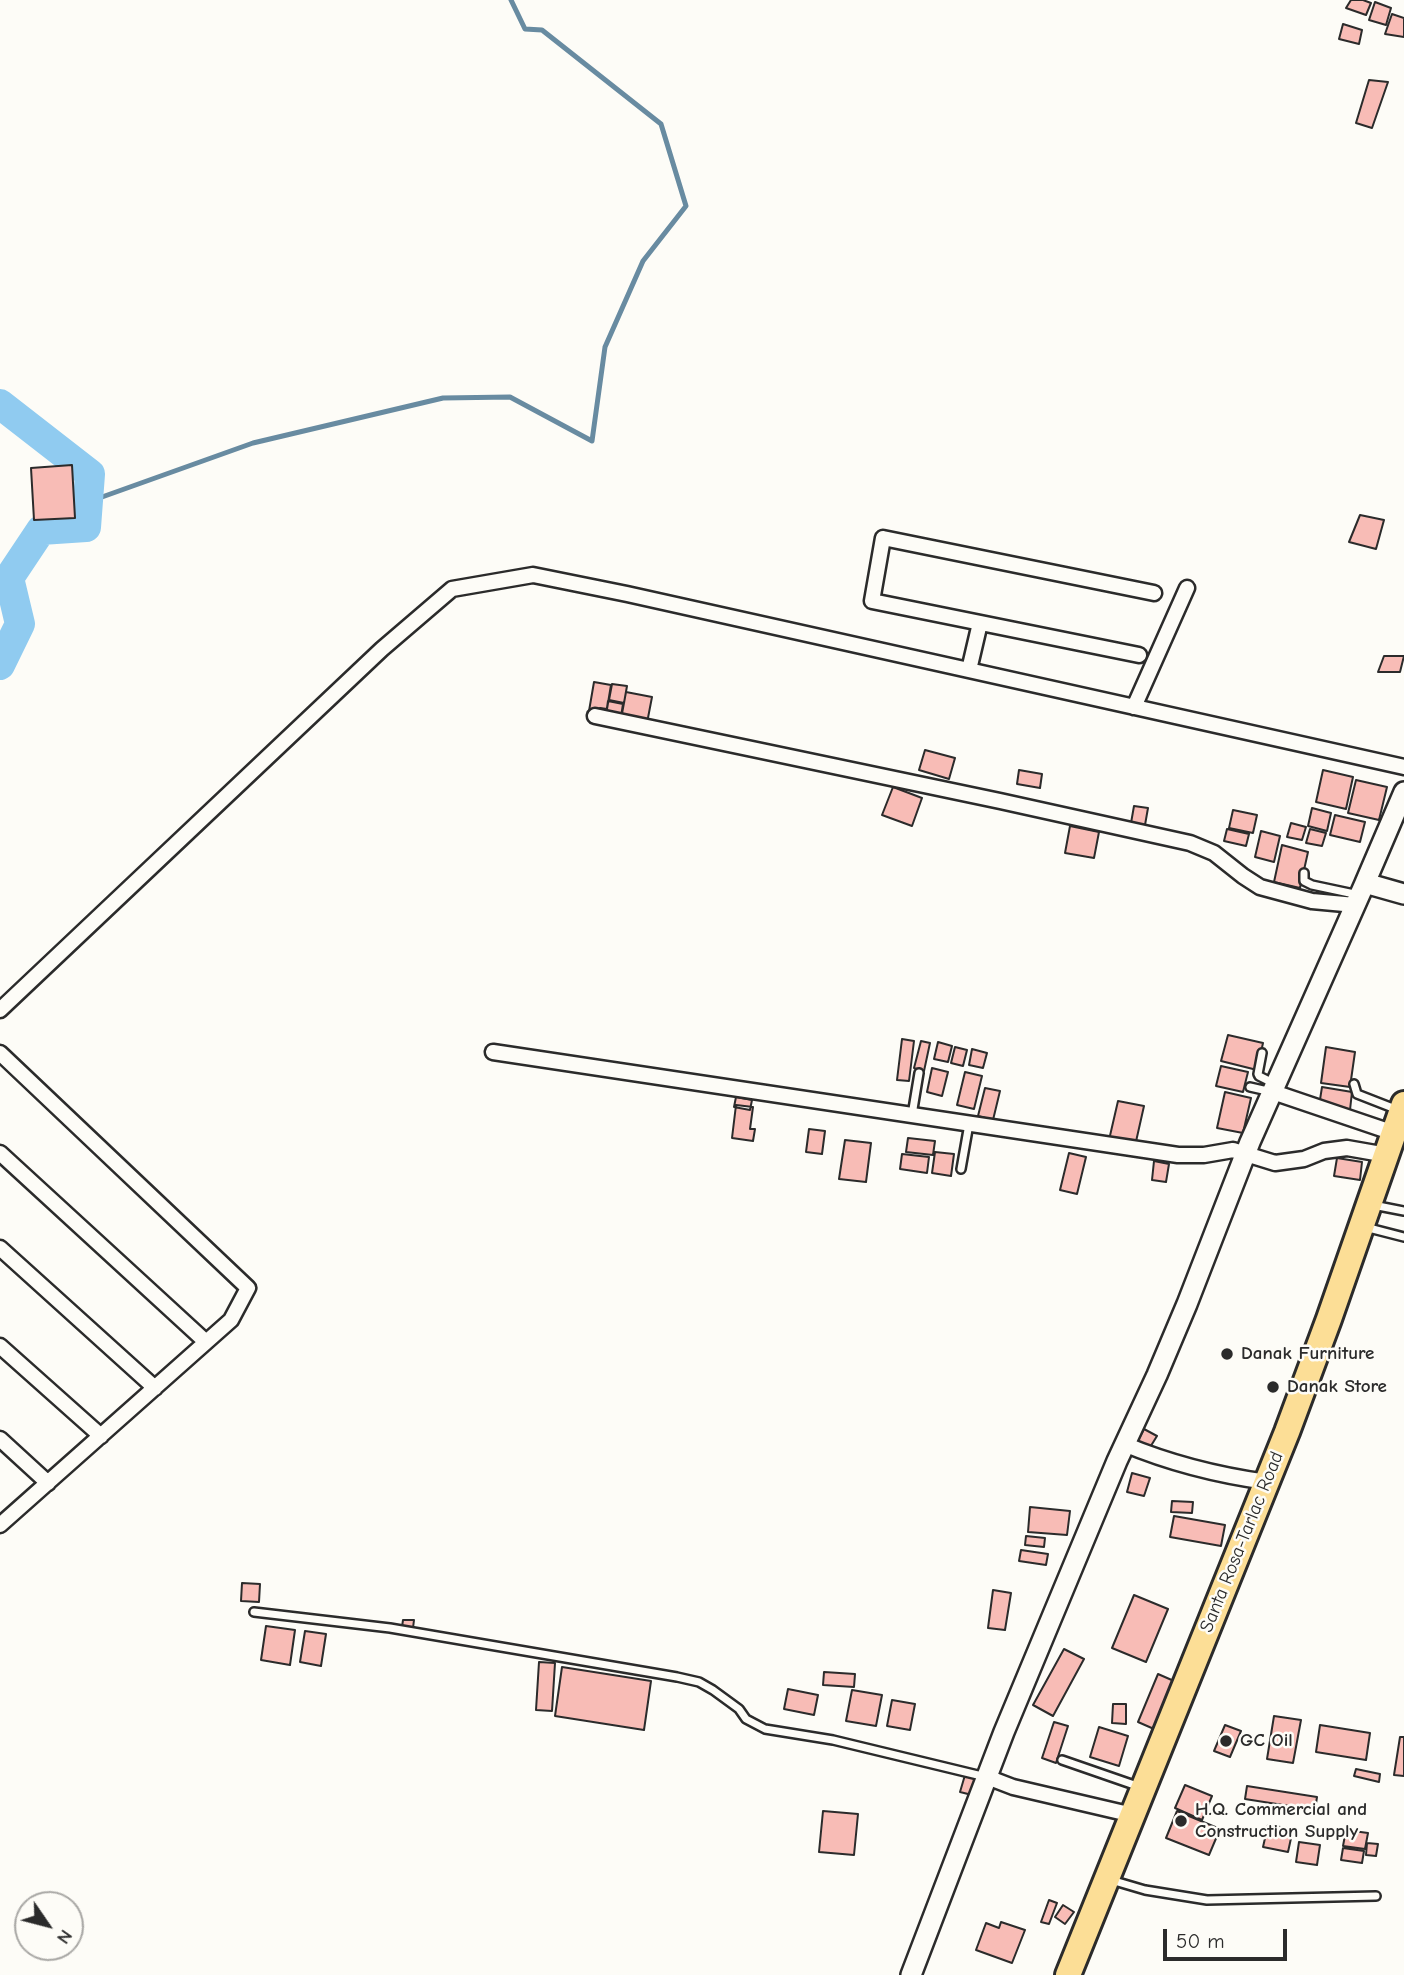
<!DOCTYPE html>
<style>
body{margin:0}
#map{position:relative;width:1404px;height:1975px;overflow:hidden;background:#fdfcf7;font-family:"Comic Neue",sans-serif}
canvas{display:block}
.north{position:absolute;left:14px;top:1891px;width:70px;height:70px;box-sizing:border-box;background:#fdfcf7;border:2px solid #a9a8a5;border-radius:50%;rotate:125deg;font-size:19px;font-weight:700;line-height:28px;text-align:center;color:#2b2b2b}
.north::after{content:'';display:block;margin:auto;width:24px;height:32px;background:#2b2b2b;clip-path:polygon(50% 0,100% 100%,50% 72%,0 100%)}
.scale{position:absolute;left:1163px;top:1929px;width:124px;height:32px;box-sizing:border-box;border:4px solid #2b2b2b;border-top:0;padding-left:9px;font-size:21px;line-height:24px;white-space:nowrap;color:#2b2b2b;-webkit-text-stroke:5px #fdfcf7;paint-order:stroke}
</style>
<div id="map">
<canvas width="1404" height="1975"></canvas>
<div class="north">N</div>
<div class="scale">50 m</div>
</div>
<script>
const c = document.querySelector('canvas').getContext('2d');
c.lineJoin = 'round';
function strokePath(path, color, width, dash) { c.strokeStyle = color; c.lineWidth = width; c.lineCap = dash ? 'butt' : 'round'; c.setLineDash(dash || []); c.stroke(path); }
function fill(path, color) { c.fillStyle = color; c.fill(path, 'evenodd'); }
function label(font, color, halo, rows, align = 'center') {
  c.font = font + ' "Comic Neue",sans-serif'; c.lineWidth = 5; c.setLineDash([]); c.textBaseline = 'middle'; c.strokeStyle = halo; c.fillStyle = color; for (const [text, x, y, turn = 0] of rows) {
    c.save(); c.translate(x, y); c.rotate((+turn || 0) * Math.PI / 180); c.textAlign = isNaN(turn) ? turn : align; if (halo) c.strokeText(text, 0, 0); c.fillText(text, 0, 0); c.restore();
  }
}
strokePath(new Path2D(`
 M88 502 253 443 443 398 510 397 592 441 605 347 643 261 686 206 661 124 542 30 525 29 511 0`), '#688ba1', 5);
strokePath(new Path2D(`
 M0 404 90 474 86 527 41 530 9 578 20 624 0 665`), '#90cbf0', 30);
const building = new Path2D(`
 M1351 0H1363L1371 3 1366 15 1346 8Z
 M1375 2 1391 8 1386 25 1369 20Z
 M1392 14 1404 18V37L1385 34Z
 M1343 24 1362 30 1359 44 1339 39Z
 M1369 80 1388 82 1372 128 1356 123Z
 M72 465 75 518 34 520 31 468Z
 M1360 515 1384 520 1376 549 1349 542Z
 M1384 656H1404L1400 672H1378Z
 M594 682 611 685 607 709 600 708 599 712 589 711Z
 M612 684 627 686 624 703 609 700Z
 M626 692 652 697 647 723 621 719Z
 M608 701 623 704 621 717 606 715Z
 M925 750 955 758 949 779 919 770Z
 M1019 770 1042 774 1040 788 1017 784Z
 M1323 770 1353 777 1346 809 1316 802Z
 M1356 780 1387 787 1379 820 1348 813Z
 M893 787 922 798 912 826 882 815Z
 M1134 806 1148 808 1145 825 1131 823Z
 M1312 808 1331 813 1327 831 1308 826Z
 M1233 810 1257 815 1253 833 1229 828Z
 M1335 815 1365 822 1360 842 1330 835Z
 M1291 823 1306 827 1302 840 1287 837Z
 M1070 826 1099 832 1094 858 1065 853Z
 M1227 829 1249 834 1246 846 1224 841Z
 M1310 829 1326 833 1322 846 1306 843Z
 M1261 831 1280 836 1274 862 1255 857Z
 M1282 845 1308 852 1300 888 1274 882Z
 M1228 1035 1263 1043 1257 1070 1221 1061Z
 M902 1039 914 1041 909 1081 897 1080Z
 M921 1041 930 1043 924 1071 914 1068Z
 M938 1042 952 1046 948 1062 934 1059Z
 M955 1047 967 1050 963 1066 951 1063Z
 M1326 1047 1355 1052 1350 1087 1321 1083Z
 M972 1049 987 1053 983 1068 969 1065Z
 M1221 1066 1248 1072 1243 1092 1216 1086Z
 M932 1068 948 1072 942 1096 927 1092Z
 M965 1072 982 1076 974 1109 957 1105Z
 M1322 1087 1352 1092 1350 1110 1319 1106Z
 M985 1088 1000 1091 993 1120 978 1116Z
 M1225 1092 1251 1098 1243 1133 1217 1128Z
 M736 1097 752 1100 750 1110 734 1107Z
 M1118 1101 1144 1106 1135 1146 1109 1140Z
 M736 1105 753 1107 750 1129H755L753 1141 732 1138Z
 M809 1129 825 1131 822 1154 806 1152Z
 M908 1138 935 1141 933 1155 906 1152Z
 M845 1140 871 1143 866 1182 839 1179Z
 M935 1152 954 1154 951 1176 932 1173Z
 M1069 1153 1086 1157 1077 1194 1060 1190Z
 M902 1154 929 1157 927 1173 900 1169Z
 M1337 1158 1362 1162 1360 1180 1334 1176Z
 M1154 1161 1169 1164 1166 1182 1152 1180Z
 M1144 1429 1157 1436 1149 1449 1137 1442Z
 M1132 1473 1150 1478 1144 1496 1127 1492Z
 M1172 1501 1193 1502 1192 1513 1171 1512Z
 M1030 1507 1070 1511 1067 1535 1028 1532Z
 M1174 1516 1225 1525 1221 1546 1170 1537Z
 M1026 1536 1045 1538 1044 1547 1025 1545Z
 M1021 1550 1048 1554 1046 1565 1019 1561Z
 M242 1583 260 1584 259 1602 241 1601Z
 M993 1590 1011 1593 1005 1630 988 1628Z
 M1134 1595 1168 1609 1146 1662 1112 1648Z
 M403 1620H414L413 1628 402 1627Z
 M266 1626 295 1630 290 1665 261 1660Z
 M305 1631 326 1634 321 1666 300 1662Z
 M1064 1649 1084 1659 1053 1716 1033 1705Z
 M539 1662 555 1663 552 1711 536 1710Z
 M562 1667 651 1681 644 1730 555 1716Z
 M824 1672 855 1674 854 1687 823 1685Z
 M1158 1674 1174 1681 1154 1729 1138 1722Z
 M788 1689 818 1695 814 1715 784 1709Z
 M852 1690 882 1695 876 1726 846 1721Z
 M892 1700 915 1704 910 1730 887 1726Z
 M1113 1704H1126V1724L1112 1723Z
 M1274 1716 1301 1720 1293 1763 1267 1759Z
 M1054 1722 1068 1726 1056 1763 1042 1758Z
 M1225 1725 1241 1731 1230 1757 1214 1751Z
 M1320 1725 1370 1733 1366 1760 1316 1752Z
 M1099 1727 1128 1736 1119 1766 1090 1757Z
 M1400 1737H1404V1776L1394 1775Z
 M1356 1769 1380 1774 1379 1782 1354 1776Z
 M965 1775 981 1779 976 1796 960 1792Z
 M1185 1785 1212 1796 1202 1820 1175 1808Z
 M1247 1786 1317 1797 1315 1810 1245 1799Z
 M823 1811 858 1814 854 1855 819 1852Z
 M1177 1811 1220 1829 1209 1855 1166 1838Z
 M1268 1825 1293 1829 1288 1852 1263 1847Z
 M1346 1830 1368 1833 1365 1849 1343 1846Z
 M1299 1842 1320 1845 1317 1865 1296 1862Z
 M1367 1843 1378 1844 1376 1856 1366 1855Z
 M1343 1848 1364 1851 1362 1863 1341 1860Z
 M1049 1900 1057 1903 1049 1924 1041 1922Z
 M1063 1905 1074 1912 1065 1924 1055 1917Z
 M1001 1922 1025 1930 1012 1963 976 1950 986 1923 999 1928Z`);
fill(building, '#f8bcb6');
strokePath(building, '#2b2b2b', 2);
const lane = new Path2D(`
 M1304 873V881L1312 885 1359 895
 M1262 1053 1258 1074 1259 1076 1275 1084
 M1354 1084 1357 1094 1398 1110
 M1250 1087 1272 1092
 M912 1115 919 1073
 M961 1169 969 1124
 M1373 1205 1404 1211
 M1365 1227 1404 1237
 M254 1612 390 1628 677 1677 699 1682 713 1690 739 1709 746 1719 765 1729 833 1740 986 1777
 M1062 1760 1140 1787
 M1111 1880 1145 1890 1207 1900 1376 1896`);
const street = new Path2D(`
 M1139 655 872 601 883 538 1154 593
 M969 670 980 623
 M1134 707 1187 588
 M595 716 1000 801 1190 843 1214 853 1243 876 1260 887 1312 901 1355 905
 M0 1010 382 649 452 589 533 575 627 594 1404 767
 M493 1052 1178 1155H1204L1233 1150 1275 1163 1304 1159 1324 1151 1347 1148 1387 1155
 M0 1053 248 1288 231 1320 0 1525
 M1273 1092 1394 1133
 M0 1153 206 1342
 M0 1248 155 1388
 M0 1346 101 1436
 M0 1439 48 1483
 M1124 1444C1172 1464 1216 1475 1267 1482
 M987 1777 1013 1787 1133 1815`);
const secondary = new Path2D(`
 M1404 792 1365 883 1404 894
 M911 1975 1004 1732 1117 1461 1157 1375 1187 1304 1250 1142 1365 883`);
const highway = new Path2D(`
 M1068 1975 1287 1432 1329 1319 1404 1104`);
strokePath(lane, '#2b2b2b', 12);
strokePath(street, '#2b2b2b', 19);
strokePath(secondary, '#2b2b2b', 24);
strokePath(highway, '#2b2b2b', 30);
strokePath(lane, '#fdfcf7', 7);
strokePath(street, '#fdfcf7', 14);
strokePath(secondary, '#fdfcf7', 19);
strokePath(highway, '#fcde96', 24);
for (const [x, y, r, color] of [
 [1227,1354,7,"#2b2b2b"],
 [1273,1387,7,"#2b2b2b"],
 [1226,1741,7,"#2b2b2b"],
 [1181,1821,7,"#2b2b2b"]
]) { const dot = new Path2D(); dot.arc(x, y, r, 0, 2 * Math.PI); c.fillStyle = color; c.fill(dot); strokePath(dot, '#fdfcf7', 2.5); }
label('bold 19px', '#2b2b2b', '#fdfcf7', [
 ["Danak Furniture",1241,1354],
 ["Danak Store",1287,1387],
 ["GC Oil",1240,1741],
 ["H.Q. Commercial and",1195,1810],
 ["Construction Supply",1195,1832]
], 'left');
label('19px', '#2b2b2b', '#fdfcf7', [
 ["Santa Rosa-Tarlac Road",1242,1542,-68]
]);
</script>
